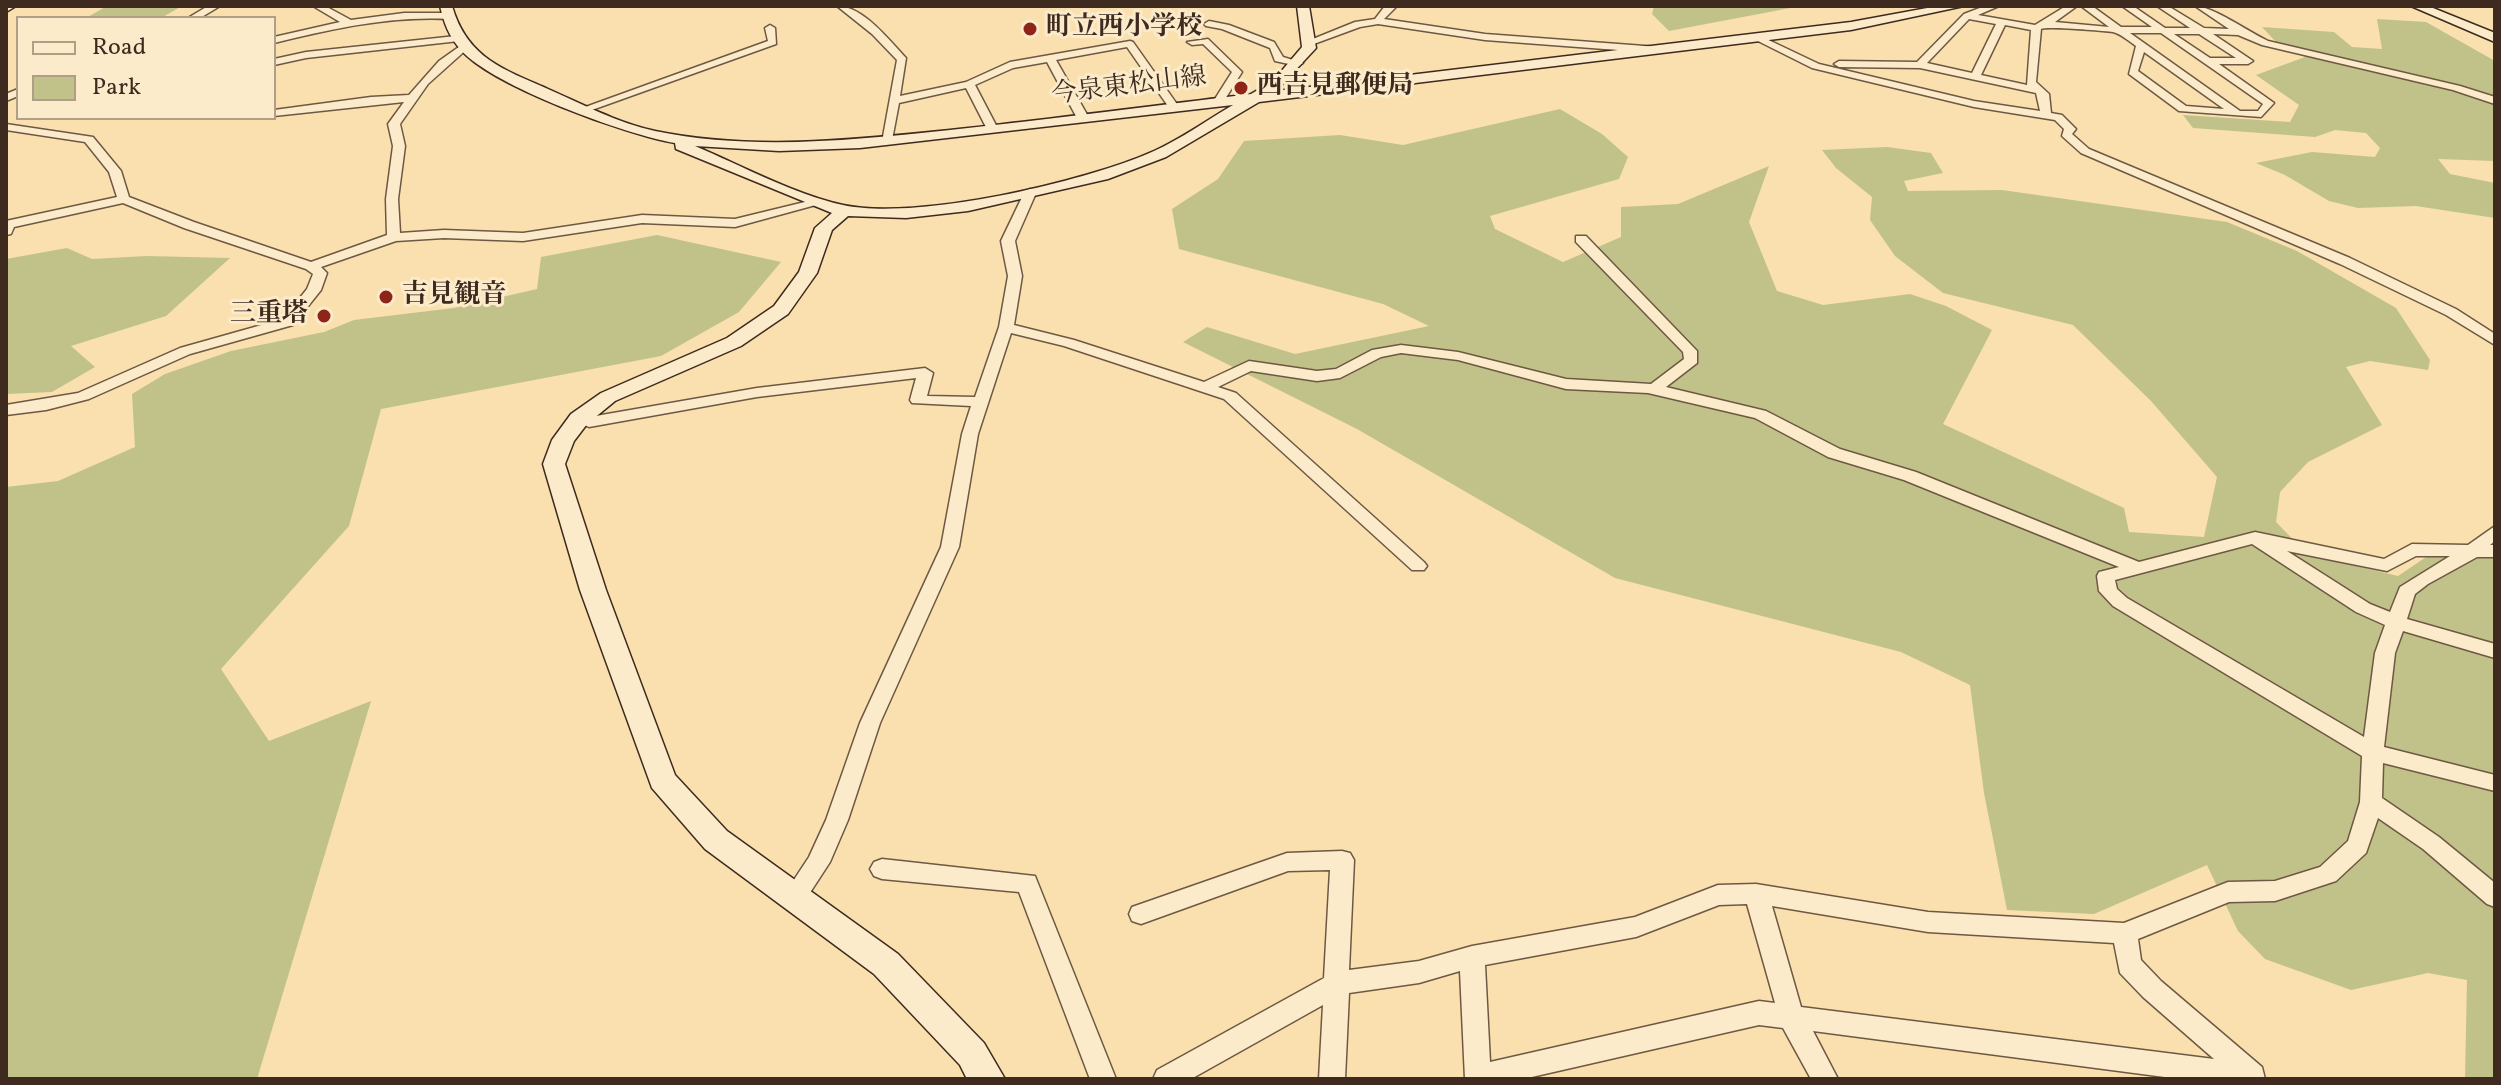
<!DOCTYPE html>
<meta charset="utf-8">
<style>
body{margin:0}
#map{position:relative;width:2501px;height:1085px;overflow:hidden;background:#f9e0ae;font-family:Vollkorn,serif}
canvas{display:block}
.frame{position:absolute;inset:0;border:8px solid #3f2a1f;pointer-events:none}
.legend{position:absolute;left:16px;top:16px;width:260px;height:104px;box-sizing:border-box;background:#fbebca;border:2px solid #b09e86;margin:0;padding:10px 14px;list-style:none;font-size:24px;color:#3f2a1f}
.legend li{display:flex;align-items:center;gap:16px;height:40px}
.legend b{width:40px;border:2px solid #b09e86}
</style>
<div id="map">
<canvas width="2501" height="1085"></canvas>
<div class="frame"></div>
<ul class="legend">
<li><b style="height:10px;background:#fbebca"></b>Road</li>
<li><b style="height:22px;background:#c0c289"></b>Park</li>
</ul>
</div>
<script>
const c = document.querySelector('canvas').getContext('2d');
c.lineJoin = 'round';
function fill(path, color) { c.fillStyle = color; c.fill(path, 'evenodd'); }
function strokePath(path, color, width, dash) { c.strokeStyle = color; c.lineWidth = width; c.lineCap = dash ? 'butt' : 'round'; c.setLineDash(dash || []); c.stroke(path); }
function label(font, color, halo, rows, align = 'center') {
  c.font = font + ' Vollkorn,"Noto Serif JP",serif'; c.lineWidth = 6; c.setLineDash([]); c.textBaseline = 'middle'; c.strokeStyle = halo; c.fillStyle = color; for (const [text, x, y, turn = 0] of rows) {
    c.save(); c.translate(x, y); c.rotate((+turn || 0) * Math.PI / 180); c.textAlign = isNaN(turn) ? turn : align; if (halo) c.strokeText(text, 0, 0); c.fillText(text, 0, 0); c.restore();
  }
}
fill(new Path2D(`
 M107 6H182L161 18H86Z
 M1654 6H1801L1669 31 1652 14Z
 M2377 19 2426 22 2495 61V161L2438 159 2450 174 2495 183V218L2416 206 2358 208 2329 201 2285 175 2256 163 2312 152 2375 157 2380 148 2366 133 2335 130 2315 137 2193 128 2183 115 2290 122 2299 105 2256 75 2305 57 2276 42 2262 27 2334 32 2352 47 2382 49Z
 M1560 109 1602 134 1628 157 1619 179 1490 216 1495 229 1563 262 1621 237V207L1678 204 1769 166 1749 222 1777 291 1823 305 1910 294 1946 306 1992 330 1943 424 2124 508 2129 532 2204 537 2217 477 2151 401 2073 325 1943 293 1895 256 1870 220 1872 197 1836 168 1822 150 1887 147 1931 153 1943 173 1904 181 1908 191 2002 190 2227 222 2297 251 2396 308 2430 360 2428 370 2370 361 2346 367 2382 425 2308 462 2280 492 2276 522 2307 554 2398 576 2435 551 2495 557V1079H2465L2467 980 2428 973 2351 990 2265 959 2238 931 2207 865 2094 914 2007 910 1984 793 1970 685 1901 652 1615 578 1357 429 1183 342 1207 327 1295 354 1429 326 1383 304 1179 249 1172 209 1218 179 1244 141 1340 135 1403 145Z
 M657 235 781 262 739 312 661 356 381 409 349 526 221 669 269 741 371 701 257 1079H6V487L58 481 135 447 132 394 165 374 231 351 324 332 354 320 454 308 537 289 541 257Z
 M67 248 92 259 147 256 230 258 166 316 71 346 95 367 52 392 6 394V259Z`), '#c0c289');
const street = new Path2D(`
 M208 6H220L200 18H188Z
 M313 6H325L351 20 404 13H448L453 16 448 19C388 16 332 29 274 43V37L340 22Z
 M837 6C863 6 889 40 906 58L900 96 966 82 1010 62 1130 41 1133 42 1179 107 1170 109 1127 47 1056 60 1089 118 1087 120 1077 118 1047 62 1013 68 975 85 998 129 996 131H988L966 88 899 103 892 140 882 142 897 60 872 34Z
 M1397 6 1384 19 1485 34 1658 47 1663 50 1658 53 1485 40 1378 24 1360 27 1311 45 1303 43 1355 22 1375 19 1385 6Z
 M1985 6H1999L1978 15 2035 25 2066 6H2077L2055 22 2109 27 2081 6H2092L2121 27H2152L2122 6H2133L2165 28H2190L2157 6H2168L2204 28 2229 29 2195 6C2212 6 2249 32 2268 41L2460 86 2495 97V104L2453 90 2262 45 2238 35 2213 34 2253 61 2248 64H2219L2274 103 2261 117 2179 111 2129 74 2136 46C2129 41 2121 34 2113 32 2103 31 2047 26 2041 29L2036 82 2049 94 2051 113 2062 115 2076 129 2072 134 2089 149 2350 258 2456 309 2495 334V345L2446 315 2340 264 2081 153 2062 136 2064 129 2055 120 1974 107 1812 68 1750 37 1758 35 1819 64 1974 101 2040 111 2036 93 1920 68 1839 67 1834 64 1839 61 1917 62 1964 14ZM1969 19 1996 24 1972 73 1927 63ZM2005 25 2031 30 2027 85 1981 75ZM2130 33H2161L2263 104 2258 111H2240ZM2174 34H2199L2236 58H2210ZM2144 52 2224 109 2186 106 2138 71Z
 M1209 21 1229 25 1274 42 1283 57 1303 63 1298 66 1275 61 1270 48 1222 29 1206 26 1204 24Z
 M770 25 775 28 776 44 589 111 580 109 768 41 765 28Z
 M456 36 459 37V41L306 58 274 65V59L306 52Z
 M1208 39 1242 72 1222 104 1218 105 1213 102 1232 72 1203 44 1192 45 1187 42Z
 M463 44 467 45V49L428 84 400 124 405 146 398 199 400 233 444 230 523 233 642 215 735 219 817 199 823 203 735 227 642 223 523 241 444 238 396 241 321 267 327 273 321 290 293 325 190 354 89 399 46 410 6 415V405L78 393 180 348 283 319 307 289 313 274 306 269 184 228 123 203 14 227 11 234 6 235V221L117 197 109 172 85 142 6 130V124L93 137 121 171 129 197 194 222 311 262 387 235 386 199 393 146 388 124 404 102 274 116V110L371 97 409 95 439 61Z
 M18 89V96L6 101V94Z
 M1030 189 1036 193 1015 241 1022 276 1014 325 1074 340 1204 382 1249 361 1317 371 1336 369 1372 350 1401 345 1458 352 1566 379 1651 384 1684 359 1683 352 1576 242V236H1586L1697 351V363L1666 387 1766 411 1840 449 1916 472 2139 562 2255 532 2384 559 2412 544 2468 545 2495 526V541L2490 545H2495V557H2477L2428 584 2415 594 2407 619 2495 644V658L2403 631 2395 653 2384 747 2495 775V791L2383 763 2382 798 2439 837 2495 883V907L2487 904 2423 849 2378 818 2366 853 2336 881 2275 901 2229 902 2138 939 2141 960 2161 981 2262 1067 2265 1079H2180L1813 1031 1838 1079H1811L1783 1028 1759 1025 1523 1079H1465L1460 971 1419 983 1349 993 1345 1079H1319L1323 1005 1191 1079H1153L1157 1070 1324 978 1330 870 1288 871 1141 924 1132 921 1129 914 1132 907 1287 853 1342 851 1350 853 1354 860 1349 970 1419 961 1472 946 1635 917 1718 885 1756 884 1928 912 2124 923 2228 882 2275 881 2320 867 2348 841 2360 802 2362 756 2113 606 2099 591 2097 576 2099 572 2119 567 1904 480 1828 457 1755 418 1648 393 1566 389 1458 360 1401 353 1381 357 1340 378 1317 381 1251 371 1218 387 1236 393 1424 562 1427 566 1424 570H1412L1224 399 1064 346 1011 333 978 434 959 547 880 723 848 820 830 862 802 905 794 908 786 905 782 898 809 857 826 820 860 723 941 547 962 434 971 406 912 403 910 400 916 378 757 397 589 427 571 419 579 414 590 417 757 388 925 368 933 373 927 396 975 397 999 327 1008 276 1001 241 1024 193ZM2252 544 2356 612 2385 625 2375 653 2364 737 2127 598 2117 589 2115 580ZM2287 551 2387 571 2416 556H2450L2400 587 2390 612 2370 604ZM1747 904 1775 1003 1759 1001 1490 1062 1485 965 1636 937 1719 905ZM1772 906 1928 932 2114 943 2120 973 2143 997 2214 1059 1801 1007Z
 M882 859 1035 876 1116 1079H1090L1019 892 882 879 874 876 870 869 874 862Z`);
const secondary = new Path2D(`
 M6 6H16L6 12Z
 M440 6H452C467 58 503 69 548 89 582 104 618 123 655 131 752 151 853 140 950 130 1051 119 1151 106 1251 94L1273 81 1302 47 1297 6H1309L1316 48 1276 91 1851 22 1938 6H1964L1851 30 1259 102 1166 157 1108 179 968 211 906 218 848 216 832 230 817 273 788 314 741 346 615 401 587 424 574 441 565 464 606 590 675 775 727 831 898 954 984 1043 1005 1079H967L960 1065 874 974 705 849 652 788 580 590 543 464 552 440 571 414 601 393 727 338 774 306 799 272 815 228 832 213 676 149 675 143C627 135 492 86 461 50 449 37 444 23 440 6ZM1233 105C1207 120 1181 139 1154 151 1085 182 916 221 843 205 796 195 740 165 695 146L779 151 860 148Z
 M2411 6H2428L2495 33V42Z`);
strokePath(street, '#6e5843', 3);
strokePath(secondary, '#3f2a1f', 3);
fill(street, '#fbebca');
fill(secondary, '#fbebca');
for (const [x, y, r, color] of [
 [1030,29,8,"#8f2418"],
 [1241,88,8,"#8f2418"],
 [386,297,8,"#8f2418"],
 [324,316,8,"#8f2418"]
]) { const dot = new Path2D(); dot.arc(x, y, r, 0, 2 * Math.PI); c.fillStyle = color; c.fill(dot); strokePath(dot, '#fbebca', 3); }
label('bold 26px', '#3f2a1f', '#fbebca', [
 ["町立西小学校",1046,29],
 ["西吉見郵便局",1257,88],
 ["吉見観音",402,297],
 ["三重塔",308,316,"right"]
], 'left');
label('26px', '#3f2a1f', '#fbebca', [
 ["今泉東松山線",1129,88,-7]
]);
</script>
